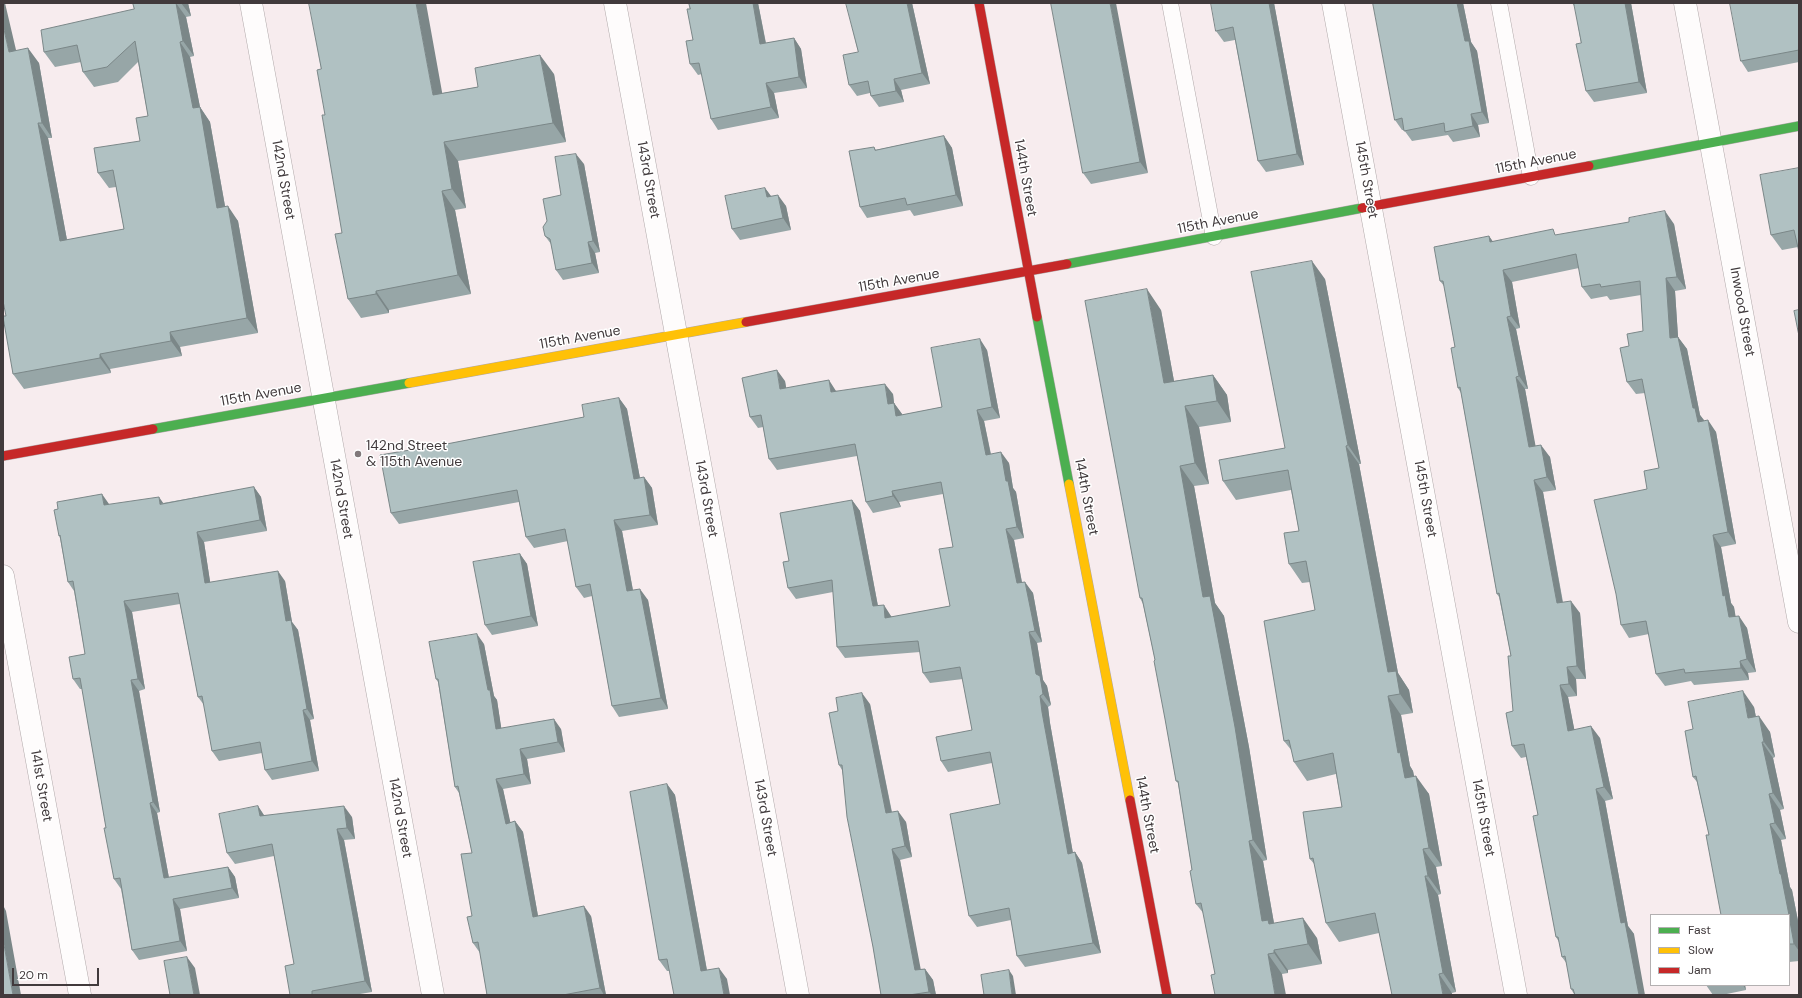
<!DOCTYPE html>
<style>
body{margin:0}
#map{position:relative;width:1802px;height:998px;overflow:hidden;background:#f7ecee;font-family:"DM Sans",sans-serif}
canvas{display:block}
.frame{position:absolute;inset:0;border:4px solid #413a3c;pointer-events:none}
.legend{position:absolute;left:1650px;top:914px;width:140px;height:72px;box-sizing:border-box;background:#fff;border:1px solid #b3b0b1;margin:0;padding:5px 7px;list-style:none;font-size:12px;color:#413a3c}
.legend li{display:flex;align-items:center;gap:8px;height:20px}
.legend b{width:20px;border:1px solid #b3b0b1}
.scale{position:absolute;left:12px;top:968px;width:87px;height:18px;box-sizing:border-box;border:2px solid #413a3c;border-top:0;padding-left:5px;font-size:12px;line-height:14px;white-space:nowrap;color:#413a3c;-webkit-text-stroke:3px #fff;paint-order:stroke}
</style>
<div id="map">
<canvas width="1802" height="998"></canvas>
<div class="frame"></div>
<ul class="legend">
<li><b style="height:5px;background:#4caf50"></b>Fast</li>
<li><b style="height:5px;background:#ffc107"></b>Slow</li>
<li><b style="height:5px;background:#c62828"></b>Jam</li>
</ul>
<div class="scale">20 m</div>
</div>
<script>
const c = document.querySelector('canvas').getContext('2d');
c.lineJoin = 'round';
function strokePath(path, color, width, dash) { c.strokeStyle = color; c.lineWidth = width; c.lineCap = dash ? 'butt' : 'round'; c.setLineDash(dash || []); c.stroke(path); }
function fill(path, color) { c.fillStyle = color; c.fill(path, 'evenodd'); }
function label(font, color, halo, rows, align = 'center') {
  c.font = font + ' "DM Sans",sans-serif'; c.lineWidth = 3; c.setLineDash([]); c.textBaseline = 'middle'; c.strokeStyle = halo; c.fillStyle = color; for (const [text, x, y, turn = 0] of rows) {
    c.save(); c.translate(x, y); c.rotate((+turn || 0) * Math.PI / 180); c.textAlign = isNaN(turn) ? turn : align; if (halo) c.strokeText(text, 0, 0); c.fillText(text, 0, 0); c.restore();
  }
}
const lane = new Path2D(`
 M1170 3 1214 237
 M1499 3 1531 177`);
const street = new Path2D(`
 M251 3 433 995
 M615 3 798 995
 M1333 3 1516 995
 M1685 3 1799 622
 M3 576 80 995`);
const fast = new Path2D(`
 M1589 166 1799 126
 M1067 264 1362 208
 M1037 317 1069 484
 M153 429 409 383`);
const slow = new Path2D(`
 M409 383 746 322
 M1069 484 1130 800`);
const jam = new Path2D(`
 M979 3 1037 317
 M1362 208 1589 166
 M746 322 1067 264
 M3 456 153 429
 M1130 800 1167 995`);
strokePath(lane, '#afa7a8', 17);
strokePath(street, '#afa7a8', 23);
strokePath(fast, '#afa7a8', 10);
strokePath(slow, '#afa7a8', 10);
strokePath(jam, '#afa7a8', 10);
strokePath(lane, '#fefcfc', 16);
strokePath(street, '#fefcfc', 22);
strokePath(fast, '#4caf50', 9);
strokePath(slow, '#ffc107', 9);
strokePath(jam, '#c62828', 9);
fill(new Path2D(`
 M133 3H188L191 16 186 17 194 56 190 57 200 107 210 122 225 206 238 221 258 333 180 347 182 356 110 369 111 373 24 389 13 374 6 316 16 51 39 63 52 138H48L67 240 124 229 116 187 109 188 98 173 140 141 148 116 138 62 118 82 94 87 83 72 81 62 55 67 44 52 134 9Z
 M689 3H758L766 43 794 38 801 49 807 88 774 93 779 118 718 130 711 119 702 74 698 75 690 64 693 40Z
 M912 3 930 84 901 90 904 102 879 107 871 96 870 93 857 96 849 85 858 52Z
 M1051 3 1148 173 1091 184 1083 173Z
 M1274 3 1304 165 1266 172 1258 161 1235 40 1224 42 1216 31Z
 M1373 3H1463L1471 42 1477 51 1489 123 1478 125 1480 137 1453 142 1448 135 1412 141 1404 130H1402L1395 120Z
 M1572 3H1631L1647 93 1594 102 1586 91 1581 43 1575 7Z
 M1799 3V62L1748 72 1741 61Z
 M554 74 566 142 458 161 466 208 455 210 471 294 389 310V313L361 318 348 299 342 233 443 93Z
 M944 136 952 148 963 206 914 216 910 210 867 218 860 207 874 147 876 150Z
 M584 164 600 252 595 253 599 273 563 280 556 270 551 244 545 236 561 195Z
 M1799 168 1798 247 1782 250 1771 235Z
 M765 188 771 196 786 206 791 230 740 240 732 229Z
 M1674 224 1686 289 1675 291 1678 337 1687 349 1700 415 1704 421 1716 432 1736 544 1721 547 1731 603 1734 607 1735 616 1747 628 1756 672 1748 673 1749 680 1694 685 1691 681 1665 686 1656 674 1649 634 1629 638 1621 625 1647 489 1659 468 1645 393 1636 394 1627 382 1629 346 1643 331 1641 295 1610 300 1607 296 1591 299 1582 287 1579 268 1512 282 1520 328 1516 329 1528 389H1525L1535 446 1550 457 1556 490 1543 492 1563 602 1580 613 1586 679H1576L1577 696 1568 697 1574 729 1600 738 1613 799 1605 801 1628 926 1634 934 1574 994 1571 989 1567 964 1562 957 1559 942 1556 937 1538 815 1526 757 1521 758 1512 746 1513 711 1511 656 1499 597 1497 594 1461 393 1458 388 1455 347 1444 286 1440 281 1489 236 1493 242Z
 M1325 279 1361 464H1359L1398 673 1409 690 1413 713 1401 715 1410 766 1413 771 1414 776 1429 794 1442 866 1436 867 1441 894 1438 895 1456 992 1452 993 1379 933 1339 942 1326 923 1315 865 1310 859 1342 807 1336 774 1307 781 1294 762 1292 751 1284 741 1315 610 1310 582 1302 583 1289 564 1299 531 1291 490 1236 500 1223 481 1285 448Z
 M1161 310 1174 381 1213 375 1227 395 1231 422 1199 427 1209 484 1194 486 1215 603 1224 616 1249 747 1267 860 1263 861 1274 923 1317 938 1322 964 1288 970V973L1282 974H1215L1204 914 1196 904 1192 870 1178 783 1176 781 1155 660 1143 604 1140 598Z
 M987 350 1000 418 984 421 991 454 1009 463 1013 488 1016 492 1024 538 1014 540 1022 582 1033 593 1042 642 1037 643 1043 680 1047 686 1051 705 1048 707 1050 723 1073 853 1075 852 1082 863 1101 953 1025 967 1017 956 1011 920 977 927 969 916 1000 804 992 763 948 772 941 761 972 730 963 679 930 683 923 673 920 652 845 658 837 647 833 592 796 599 788 588 789 561 852 500 860 511 878 606 891 616 892 617 950 606 953 547 943 494 899 502 901 507 873 513 866 502 857 456 777 470 769 459 763 427 758 428 750 417 785 381 786 388 893 394 894 403 902 414V415L942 407Z
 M619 398 627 409 640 478 644 477 652 488 658 525 622 531 633 590 648 600 668 709 619 717 612 706 592 596 584 598 576 587 568 541 534 548 526 537 519 502 399 524 391 513 416 449 417 450 584 417Z
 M254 487 261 497 267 531 204 542 210 582 285 581 292 622 298 630 303 657 314 719 310 720 319 771 272 780 265 770 262 753 219 761 212 751 204 705 198 697 180 604 132 612 145 689 139 691 160 812 157 813 169 878 228 867 235 877 239 898 180 909 187 951 139 960 132 950 121 889 114 879 106 828 82 689H80L73 679 85 654 74 591 68 582 60 538 59 536 109 504V505L163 503Z
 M520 554 527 564 538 626 492 635 485 625Z
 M484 644 494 696 497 700 501 728 561 729 565 752 527 759 531 784 503 789 510 823 515 821 523 832 538 916H591L606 995H487L480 953 473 943 472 853 459 793 455 787 438 682 436 679Z
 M870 704 892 812 906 822 912 857 900 860 920 969H925L933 980 936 995H881L873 947 842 770 839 765Z
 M1754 707 1756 717 1770 732 1775 757 1773 758 1784 809 1780 810 1786 839 1781 840 1790 887 1792 890 1799 926V961L1789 962V915L1709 835 1697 782 1693 777V729Z
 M667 784 675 795 707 970 727 979 669 971H667L659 960Z
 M258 806 264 815 352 817 355 839 344 840 372 992 354 995H290L294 964 274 856 235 864 227 853Z
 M1706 985H1745L1746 990 1722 995H1713Z`), '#97a6a7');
fill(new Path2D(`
 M3 3H5L20 67 9 52 3 25Z
 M176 3 186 17 194 56 183 41Z
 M181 3H188L191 16Z
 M416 3H426L446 114 433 95Z
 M753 3H758L768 55 760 44Z
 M907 3H912L930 84 922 73Z
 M1110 3H1116L1148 173 1140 162Z
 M1269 3H1274L1304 165 1297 154Z
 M1457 3H1463L1471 42 1477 51 1489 123 1482 112 1465 41Z
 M1625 3H1631L1647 93 1639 82Z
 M794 38 801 49 807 88 799 77Z
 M180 42 190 57 200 107 210 122 228 223 217 208 193 108Z
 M28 48 39 63 52 138 42 123Z
 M540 55 554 74 566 142 553 123Z
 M894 79 901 90 904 102 896 91Z
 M766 83 774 93 779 118 771 107Z
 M1471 114 1478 125 1480 137 1473 126Z
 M38 123 48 138 70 256 60 241Z
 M944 136 952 148 963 206 956 195Z
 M444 142 458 161 466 208 452 189Z
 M576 154 584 164 600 252 593 241Z
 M765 188 773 199 767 197Z
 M442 191 455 210 471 294 458 275Z
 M778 195 786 206 791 230 783 218Z
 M228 206 238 221 258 333 247 318Z
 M1665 211 1674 224 1686 289 1677 277Z
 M1489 236 1498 249 1490 242Z
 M588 242 595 253 599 273 592 263Z
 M1312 261 1325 279 1361 464 1348 445Z
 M1503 270 1512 282 1520 328 1511 316Z
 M1666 278 1675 291 1679 351 1670 338Z
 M1147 289 1161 310 1178 403 1164 383Z
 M376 291 389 310V313L376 294Z
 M1507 317 1516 329 1528 389 1519 376Z
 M170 332 180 347 182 356 171 341Z
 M1678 337 1687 349 1700 415 1704 420 1706 434 1698 422 1693 408Z
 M980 339 987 350 1000 418 992 407Z
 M100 354 110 369 111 373 100 358Z
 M777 370 785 381 788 399 780 389Z
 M1213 375 1227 395 1231 422 1217 401Z
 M1516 377 1525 389 1538 459 1529 447Z
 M829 380 836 391 831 392Z
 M885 384 893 394 894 403 902 414 904 427 888 404Z
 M619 398 627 409 642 489 634 479Z
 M1185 406 1199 427 1209 484 1195 463Z
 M977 410 984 421 993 466 986 455Z
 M1708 420 1716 432 1736 544 1728 532Z
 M1541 445 1550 457 1556 490 1547 477Z
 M1346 446 1359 464 1398 673 1409 690 1413 713 1400 694 1388 672Z
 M1001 452 1009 463 1013 488 1016 492 1024 538 1017 527 1006 481Z
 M1180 466 1194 486 1215 603 1224 616 1249 747 1267 860 1253 840 1203 597Z
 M644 477 652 488 658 525 650 515Z
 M1534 480 1543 492 1565 616 1557 603Z
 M254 487 261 497 267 531 260 520Z
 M892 491 899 502 901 507 893 496Z
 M102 494 109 504 111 516 104 505Z
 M159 497 166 507 160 504Z
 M852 500 860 511 880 617 873 606Z
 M614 520 622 531 635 602 627 591Z
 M1006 529 1014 540 1024 594 1017 583Z
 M197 532 204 542 212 594 205 583Z
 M1713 535 1721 547 1731 603 1734 607 1738 630 1729 617 1723 596Z
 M520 554 527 564 538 626 531 616Z
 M278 571 285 581 292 622 298 630 314 719 307 709 286 621Z
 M1025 582 1033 593 1042 642 1035 631Z
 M640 589 648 600 668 709 661 698Z
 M124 601 132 612 145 689 138 679Z
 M1571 601 1580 613 1586 679 1577 666Z
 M884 605 891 616 893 629 885 618Z
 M1739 616 1747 628 1756 672 1747 659Z
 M1029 632 1037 643 1043 680 1047 686 1051 705 1043 694 1036 674Z
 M477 634 484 644 494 696 497 700 503 739 496 729 488 690Z
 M1740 661 1748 673 1749 680 1741 668Z
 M1567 667 1576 679 1577 696 1569 684Z
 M131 680 139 691 160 812 153 802Z
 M1560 685 1568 697 1577 743 1568 731Z
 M1743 691 1754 707 1759 734 1748 718Z
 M862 693 870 704 894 824 886 813Z
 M1040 696 1048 707 1050 723 1075 865 1068 854 1042 712Z
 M1388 696 1401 715 1410 766 1413 771 1418 796 1405 778 1398 753Z
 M303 710 310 720 319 771 312 761Z
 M1759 716 1770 732 1775 757 1764 742Z
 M554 719 561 729 565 752 558 742Z
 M1591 726 1600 738 1613 799 1604 787Z
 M1762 742 1773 758 1784 809 1773 793Z
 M520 749 527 759 531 784 524 774Z
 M1416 776 1429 794 1442 866 1429 848Z
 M496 779 503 789 513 834 506 824Z
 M667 784 675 795 709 982 701 971Z
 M1596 789 1605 801 1628 926 1634 934 1645 995H1639L1621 923Z
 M1769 794 1780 810 1786 839 1775 823Z
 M150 803 157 813 171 889 164 878Z
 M258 806 265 817 260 816Z
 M344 806 352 817 355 839 347 828Z
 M898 811 906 822 912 857 905 846Z
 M515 821 523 832 540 927 533 917Z
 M1770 824 1781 840 1790 887 1792 890 1799 926V951L1794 944Z
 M337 829 344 840 372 992 365 981Z
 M1249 841 1263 861 1275 929 1262 921Z
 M892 849 900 860 923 981 915 970Z
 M1423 849 1436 867 1441 894 1428 876Z
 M1075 852 1082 863 1101 953 1093 943Z
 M228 867 235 877 239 898 232 888Z
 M1425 876 1438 895 1456 992 1443 973Z
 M173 899 180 909 187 951 180 941Z
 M3 905 6 911 21 995H13L3 939Z
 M584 906 591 916 606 995H604L600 988Z
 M1303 918 1317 938 1322 964 1308 944Z
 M1274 950 1288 970V973L1274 953Z
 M1268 954 1282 974 1286 995H1275Z
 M187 957 195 968 200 995H194Z
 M719 968 727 979 730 995H724Z
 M925 969 933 980 936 995H932L929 992Z
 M1009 970 1013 976 1016 995H1012Z
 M1439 974 1452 993V995H1443Z
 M1743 985H1745L1746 990Z`), '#7b8788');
const building = new Path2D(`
 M133 3H176L183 41 180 42 193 108 200 107 217 208 228 206 247 318 170 332 171 341 100 354V358L13 374 3 317V316H6L3 301V25L9 52 28 48 42 123H38L60 241 124 229 113 170 98 173 94 148 140 141 136 118 148 116 135 41 107 67 83 72 77 45 44 52 41 30 134 9Z
 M309 3H416L433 95 478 87 475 68 540 55 553 123 444 142 452 189 442 191 458 275 376 291V294L348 299 335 234 342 233 322 115H325L317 70 321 69Z
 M689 3H753L760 44 794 38 799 77 766 83 771 107 711 119 699 63 690 64 686 41 693 40 687 9H690Z
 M846 3H907L922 73 894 79 896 91 871 96 868 81 849 85 843 55 858 52Z
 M1051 3H1110L1140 162 1083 173Z
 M1211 3H1269L1297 154 1258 161 1233 27 1216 31Z
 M1373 3H1457L1465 41H1469L1482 112 1471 114 1473 126 1445 132 1444 123 1404 131 1402 118 1395 120Z
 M1574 3H1625L1639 82 1586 91 1576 44 1581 43Z
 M1730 3H1799V50L1741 61Z
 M944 136 956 195 907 205 905 198 860 207 849 151 874 147 875 150Z
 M576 154 593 241 588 242 592 263 556 270 550 239 545 236 543 227 547 221 543 199 561 195 555 157Z
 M1799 168V252L1794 230 1771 235 1760 175Z
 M765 188 767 197 778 195 783 218 732 229 725 196Z
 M1665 211 1677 277 1666 278 1670 338 1678 337 1693 408H1695L1698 422 1708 420 1728 532 1713 535 1723 596 1725 595 1729 617 1739 616 1747 659 1740 661 1741 668 1685 673 1684 669 1656 674 1646 621 1621 625 1616 594 1594 500 1647 489 1644 471 1659 468 1642 379 1627 382 1620 348 1629 346 1627 334 1643 331 1640 281 1601 287 1600 284 1582 287 1576 254 1503 270 1511 316 1507 317 1519 376 1516 377 1529 447 1541 445 1547 477 1534 480 1557 603 1571 601 1577 666 1567 667 1569 684 1560 685 1568 731 1591 726 1604 787 1596 789 1621 923 1625 922 1639 995H1575L1573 989H1571L1565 956 1562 957 1558 937H1556L1533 816 1538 815 1524 744 1512 746 1506 713 1513 711 1508 656H1511L1499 593 1497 594 1460 387 1458 388 1451 348 1455 347 1443 281H1440L1434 247 1489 236 1490 242 1553 229 1555 235 1629 222V218Z
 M1312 261 1348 445 1346 446 1388 672 1396 671 1400 694 1388 696 1398 753 1400 752 1405 778 1416 776 1429 848 1423 849 1428 876H1425L1443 973 1439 974 1443 995H1392L1375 913 1326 923 1313 858 1310 859 1303 812 1342 807 1333 753 1294 762 1289 740 1284 741 1264 621 1315 610 1306 561 1289 564 1284 533 1299 531 1288 470 1223 481 1219 460 1285 448 1251 272Z
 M1147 289 1164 383 1213 375 1217 401 1185 406 1195 463 1180 466 1203 597 1210 596 1235 727 1253 840 1249 841 1262 921 1268 920 1269 924 1303 918 1308 944 1274 950V953L1268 954 1275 995H1215L1211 975 1215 974 1201 903 1196 904 1190 871 1192 870 1178 781H1176L1165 719 1154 661 1155 660 1142 598H1140L1085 301Z
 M1799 310V336L1794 311Z
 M980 339 992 407 977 410 986 455 1001 452 1006 481H1008L1017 527 1006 529 1017 583 1025 582 1035 631 1029 632 1036 674 1040 676 1043 694 1040 696 1042 712 1068 854 1075 852 1093 943 1017 956 1009 908 969 916 950 814 1000 804 990 752 941 761 936 737 972 730 960 667 923 673 918 641 837 647 832 580 788 588 783 562 789 561 780 513 852 500 873 606 884 605 885 618 950 606 939 549 953 547 941 482 892 491 893 496 866 502 855 444 769 459 761 415 750 417 742 378 777 370 780 389 829 380 831 392 885 384 888 404 894 403 896 416 942 407 931 348Z
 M619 398 634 479 644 477 650 515 614 520 627 591 640 589 661 698 612 706 590 584 576 587 565 529 526 537 517 490 391 513 380 455 416 449V450L584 417 582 405Z
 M254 487 260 520 197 532 205 583 278 571 286 621 291 620 296 647 307 709 303 710 312 761 265 770 260 742 212 751 202 696 198 697 178 593 124 601 138 679 131 680 153 802 150 803 164 878 228 867 232 888 173 899 180 941 132 950 120 878 114 879 104 828H106L80 678 73 679 69 657 85 654 73 581 68 582 60 535 59 536 54 510 58 509 57 502 102 494 104 505 159 497 160 504Z
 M520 554 531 616 485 625 473 562Z
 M477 634 488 690H490L496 729 554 719 558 742 520 749 524 774 496 779 506 824 515 821 533 917 584 906 600 988 563 995H487L478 942 473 943 467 917 472 916 461 854 472 853 458 786 455 787 438 679H436L429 642Z
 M1743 691 1748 718 1759 716 1764 742H1762L1773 793 1769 794 1775 823 1770 824 1780 874H1781L1789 915H1721L1706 835H1709L1696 776 1693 777 1685 731 1693 729 1688 702Z
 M862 693 886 813 898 811 905 846 892 849 915 970 925 969 929 992 909 995H881L873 947 847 817 842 765H839L829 713 838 711 836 698Z
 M667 784 701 971 719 968 724 995H674L667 959 659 960 630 792Z
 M258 806 260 816 344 806 347 828 337 829 365 981 312 991V995H290L285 966 294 964 272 844 227 853 219 814Z
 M1789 916 1794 944H1789Z
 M3 939 13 995H3Z
 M187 957 194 995H170L164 961Z
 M1009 970 1012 995H984L981 975Z`);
fill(building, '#b0c1c2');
strokePath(building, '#7b8788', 1);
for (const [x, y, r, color] of [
 [358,454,4,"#81787a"]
]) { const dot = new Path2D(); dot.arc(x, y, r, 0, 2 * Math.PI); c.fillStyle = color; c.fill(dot); strokePath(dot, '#fff', 1.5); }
label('14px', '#413a3c', '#fff', [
 ["115th Avenue",1536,162,-11],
 ["144th Street",1025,178,80],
 ["142nd Street",283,180,80],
 ["143rd Street",648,180,80],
 ["145th Street",1366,180,80],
 ["115th Avenue",1218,222,-11],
 ["115th Avenue",899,281,-10],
 ["Inwood Street",1742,312,80],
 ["115th Avenue",580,338,-10],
 ["115th Avenue",261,395,-10],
 ["144th Street",1086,497,79],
 ["142nd Street",341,499,80],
 ["143rd Street",706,499,80],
 ["145th Street",1425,499,80],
 ["141st Street",41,786,80],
 ["144th Street",1147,815,79],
 ["142nd Street",400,818,80],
 ["143rd Street",765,818,80],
 ["145th Street",1483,818,80]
]);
label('14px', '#413a3c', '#fff', [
 ["142nd Street",366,446],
 ["& 115th Avenue",366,462]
], 'left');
</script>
